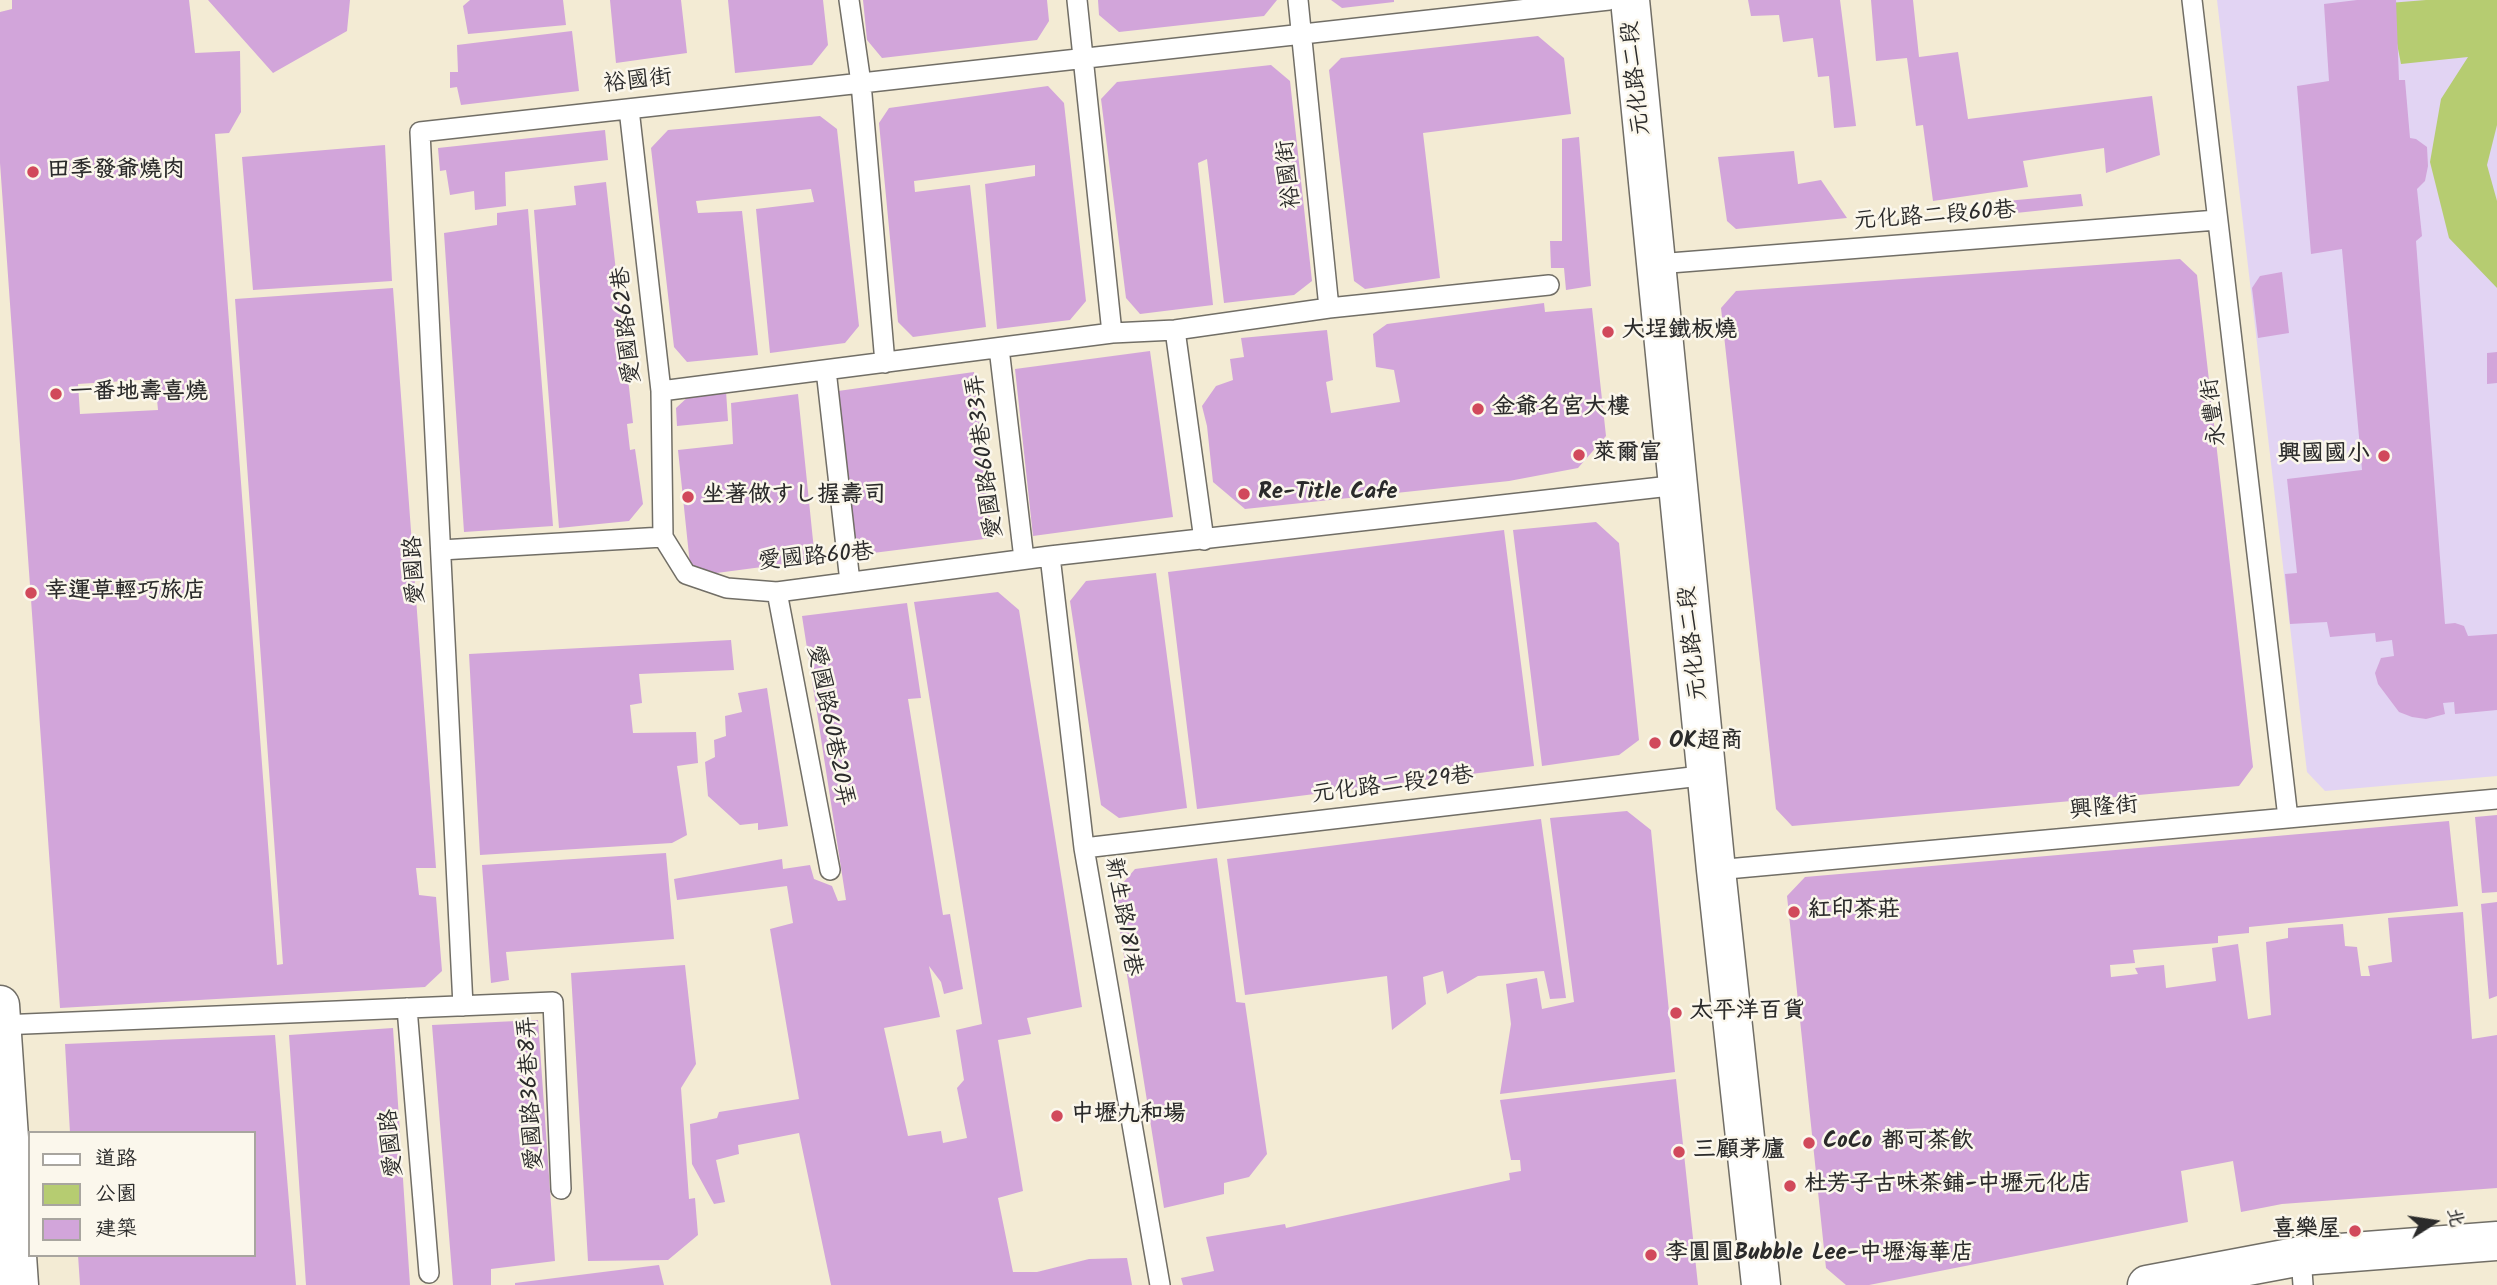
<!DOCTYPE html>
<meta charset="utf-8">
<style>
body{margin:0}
#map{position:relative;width:2497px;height:1285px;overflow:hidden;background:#f3ebd4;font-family:Kalam,"LXGW WenKai TC",sans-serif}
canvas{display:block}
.legend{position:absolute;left:28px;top:1131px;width:228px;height:126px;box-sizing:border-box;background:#fbf7ec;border:2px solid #a8a59f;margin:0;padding:9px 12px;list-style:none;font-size:21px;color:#2b2b2b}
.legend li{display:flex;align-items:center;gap:14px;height:35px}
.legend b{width:35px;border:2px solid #a8a59f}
.north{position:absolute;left:2399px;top:1187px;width:70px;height:70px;-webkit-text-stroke:5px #fbf7ec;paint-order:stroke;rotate:78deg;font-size:19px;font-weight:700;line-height:28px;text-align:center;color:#2b2b2b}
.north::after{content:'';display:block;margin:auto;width:24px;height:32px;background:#2b2b2b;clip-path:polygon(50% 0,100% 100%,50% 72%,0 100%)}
</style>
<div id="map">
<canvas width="2497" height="1285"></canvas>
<ul class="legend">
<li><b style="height:9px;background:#fff"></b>道路</li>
<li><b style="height:19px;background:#b6cc71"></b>公園</li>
<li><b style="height:19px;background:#d2a5da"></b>建築</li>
</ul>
<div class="north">北</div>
</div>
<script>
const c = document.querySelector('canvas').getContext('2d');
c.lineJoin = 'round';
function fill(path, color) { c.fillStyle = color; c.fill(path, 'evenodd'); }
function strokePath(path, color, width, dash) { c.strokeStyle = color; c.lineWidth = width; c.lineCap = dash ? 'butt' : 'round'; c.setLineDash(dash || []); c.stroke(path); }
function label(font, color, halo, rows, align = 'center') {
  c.font = font + ' Kalam,"LXGW WenKai TC","Klee One",sans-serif'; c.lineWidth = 5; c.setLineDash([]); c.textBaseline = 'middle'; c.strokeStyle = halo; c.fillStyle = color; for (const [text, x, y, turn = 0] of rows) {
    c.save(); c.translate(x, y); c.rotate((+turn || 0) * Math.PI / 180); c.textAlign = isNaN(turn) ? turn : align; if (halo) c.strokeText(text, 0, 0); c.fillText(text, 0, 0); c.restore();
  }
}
fill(new Path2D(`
 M2217 0H2497V776L2325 791 2307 772Z`), '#e2d4f3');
fill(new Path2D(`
 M2426 0H2497V125L2487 165 2497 201V288L2449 238 2430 162 2441 99 2468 57 2401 64 2389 3Z`), '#b6cc71');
fill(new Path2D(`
 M12 0H189L195 53 240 51 241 112 229 133 215 134 277 965 283 964 235 299 393 288 436 868H416L419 895 436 897 442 971 425 987 60 1008 0 163V12L12 9ZM155 379 158 410 80 414 78 384Z
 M208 0H350L347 31 273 73Z
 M470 0H563L566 25 468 34 463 6Z
 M610 0H681L687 53 616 63Z
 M728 0H823L828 45 812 65 735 73Z
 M863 0H1047L1049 21 1037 40 882 58 867 40Z
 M1098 0H1277L1264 16 1119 32 1099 15Z
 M1331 0H1394V2L1342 8Z
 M1748 0H1840L1856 126 1834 128 1829 76 1818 77 1813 38 1783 42 1779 15 1751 16Z
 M1871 0H1913L1919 57 1958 52 1968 119 2152 96 2160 155 2106 173 2104 148 2023 161 2028 187 1933 201 1923 125 1916 126 1907 58 1876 61Z
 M2357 0H2396L2399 80H2405L2410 138 2416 139 2427 147 2428 166 2425 181 2417 189 2422 236 2416 241 2445 624 2455 623 2464 626 2468 636 2497 634V710L2455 714 2454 702 2443 703 2445 714 2426 719 2412 717 2399 712 2378 684 2375 673 2381 658 2394 656 2392 640 2376 642 2375 633 2330 637 2327 622 2290 624 2285 574 2297 573 2287 479 2362 470 2342 249 2311 254 2297 86 2329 81 2324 4Z
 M572 31 579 91 461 105 457 87 450 88V72H458L457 45Z
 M1538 36 1564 58 1571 114 1423 133 1440 278 1365 289 1354 281 1329 70 1341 58Z
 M1271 65 1290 81 1312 281 1294 295 1224 303 1207 159 1198 163 1213 305 1140 314 1126 298 1101 99 1117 82Z
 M1048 86 1064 103 1086 301 1070 320 997 329 985 184 1035 176V165L914 181 915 192 970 185 986 327 913 337 898 322 879 123 889 108Z
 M820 116 837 129 859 326 845 343 770 353 756 209 814 202 811 189 696 201 698 213 742 211 758 355 687 362 674 347 651 148 668 130Z
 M605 130 608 160 505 172 506 206 475 210 474 191 450 195 446 170 440 171 438 148Z
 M1579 137 1591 286 1566 290 1564 268H1551L1550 241H1562V139Z
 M385 145 392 281 253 290 242 157Z
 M1794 151 1798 184 1821 180 1847 218 1736 229 1727 221 1718 157Z
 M606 182 633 423 627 424 630 450 635 449 643 504 629 521 559 528 534 210 576 205 574 186Z
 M2081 194 2083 206 1987 216 1985 203Z
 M528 209 553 526 464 532 444 233 497 225V213Z
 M2180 259 2197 275 2253 767 2239 786 1792 826 1776 809 1721 308 1736 291Z
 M2282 272 2289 333 2258 338 2252 288 2260 276Z
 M1544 303 1545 312 1592 308 1606 436 1578 468 1509 481 1245 509 1213 482 1207 426 1202 406 1216 386 1233 380 1230 359 1244 357 1241 338 1327 330 1333 380 1326 382 1331 413 1400 402 1394 370 1376 367 1373 334 1387 324Z
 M1150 351 1173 517 1033 536 1015 369Z
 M2497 352V383L2487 384V353Z
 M974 372 992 538 857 555 838 391Z
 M726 391 728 421 677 426 676 408 689 396Z
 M798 394 815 560 709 574 690 565 678 450 733 444 731 403Z
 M1596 522 1619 543 1639 740 1619 755 1542 766 1513 530Z
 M1504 530 1534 766 1197 809 1168 572Z
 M1156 573 1187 808 1119 818 1101 805 1070 601 1086 581Z
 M998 592 1019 610 1082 1007 1027 1018 1031 1034 998 1040 1023 1191 998 1198 1013 1272H1037L1089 1259 1127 1258 1132 1285H831L799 1133 738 1145 739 1154 716 1160 725 1202 714 1204 692 1164 690 1124 717 1118 719 1112 799 1099 770 929 793 923 787 886 677 900 674 879 782 859 783 869 810 865 814 879 832 886 838 901 846 900 802 616 907 603 921 698 908 699 943 915 950 914 963 989 944 994 941 982 929 966 940 1017 884 1028 908 1136 941 1131 943 1143 967 1138 957 1088 964 1080 956 1030 982 1024 914 602Z
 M731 640 734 670 639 674 642 703 630 705 633 733 696 732 698 763 677 766 687 835 672 843 480 855 469 654Z
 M767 688 788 826 758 830V823L740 825 708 796 705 762 715 757 714 740 726 736 725 716 742 712 738 693Z
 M1627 811 1651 830 1675 1072 1500 1094 1511 1024 1506 984 1537 978 1542 1009 1574 1002 1550 818Z
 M2497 815V892L2482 893 2475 817Z
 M1541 819 1566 998 1550 999 1544 971 1478 976 1447 994 1443 971 1423 977 1426 1004 1392 1030 1387 976 1245 995 1227 859Z
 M2449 821 2458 906 2249 927V933L2218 936V943L2133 950 2135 963 2110 965 2111 977 2138 974 2135 968 2164 965 2166 988 2216 981 2212 948 2238 944 2248 1019 2271 1015 2266 942 2288 938V928L2343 924 2345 946 2357 947 2361 976H2370L2368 966 2392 962 2388 918 2463 912 2472 1039 2497 1035V1188L2282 1204 2241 1212 2233 1161 2181 1171 2188 1222 1869 1285H1846L1826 1268 1787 896 1805 877Z
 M666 853 674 939 506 952 509 980 491 983 482 865Z
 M1217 858 1236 1002 1245 1003 1267 1154 1249 1177 1224 1183V1194L1164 1208 1114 893 1135 869Z
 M2497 902V996L2489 999 2481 904Z
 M685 965 696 1064 681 1088 689 1199 695 1198 698 1235 668 1260 588 1261 571 973Z
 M538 1020 555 1261 491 1269V1285H453L432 1025Z
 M393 1028 410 1285H306L289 1035Z
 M275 1035 296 1285H80L78 1255H254V1133H70L65 1044Z
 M1676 1079 1698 1285H1183L1181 1278 1214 1271 1206 1237 1285 1224 1286 1228 1510 1180 1509 1173 1521 1171 1520 1160H1511L1500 1100Z
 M659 1265 664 1285H515V1283Z`), '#d2a5da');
const service = new Path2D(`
 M849 0 861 83 885 363
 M1077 0 1112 333
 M1298 0 1329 308
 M2192 0 2288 818
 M629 109 661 391 663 537
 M1657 264 2217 220
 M1175 330 1204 540
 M999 348 1024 559
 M826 370 850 582
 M661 391 1112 333 1175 330 1329 308 1549 285
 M441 550 663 537 686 574 727 588 777 592 1050 556 1679 485
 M1050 556 1084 848 1160 1285
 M777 592 830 870
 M1084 848 1709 775
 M1716 870 2497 799
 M463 1006 420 132 1609 0
 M407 1008 429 1273
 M1 1025 553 1002 561 1189
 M2301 1256 2303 1285`);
const minor = new Path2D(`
 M1630 0 1716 870 1761 1285
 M0 1005 19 1285
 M2147 1285 2301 1256 2497 1241`);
strokePath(service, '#716e66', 22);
strokePath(minor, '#716e66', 41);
strokePath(service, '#fff', 19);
strokePath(minor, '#fff', 38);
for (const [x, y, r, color] of [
 [33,172,7,"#d1495b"],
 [1608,332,7,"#d1495b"],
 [56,394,7,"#d1495b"],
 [1478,409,7,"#d1495b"],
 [1579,455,7,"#d1495b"],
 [2384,456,7,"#d1495b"],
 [1244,494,7,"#d1495b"],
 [688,497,7,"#d1495b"],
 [31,593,7,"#d1495b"],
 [1655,743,7,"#d1495b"],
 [1794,912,7,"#d1495b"],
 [1676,1013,7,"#d1495b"],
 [1057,1116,7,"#d1495b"],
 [1809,1143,7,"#d1495b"],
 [1679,1152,7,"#d1495b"],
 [1790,1186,7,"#d1495b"],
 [2355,1231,7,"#d1495b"],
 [1651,1255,7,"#d1495b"]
]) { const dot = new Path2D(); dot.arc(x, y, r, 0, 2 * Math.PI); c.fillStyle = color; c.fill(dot); strokePath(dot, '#fbf7ec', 2.5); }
label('23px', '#2b2b2b', '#fbf7ec', [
 ["元化路二段",1638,78,-96],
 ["裕國街",638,83,-6],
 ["裕國街",1291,174,-96],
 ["元化路二段60巷",1935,218,-4],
 ["愛國路62巷",629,325,-96],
 ["永豐街",2216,412,-97],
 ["愛國路60巷33弄",987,456,-97],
 ["愛國路60巷",816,559,-5],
 ["愛國路",417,570,-93],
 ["元化路二段",1695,643,-96],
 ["愛國路60巷20弄",828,726,79],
 ["元化路二段29巷",1393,787,-7],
 ["興隆街",2104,810,-5],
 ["新生路181巷",1121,917,80],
 ["愛國路36巷8弄",533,1093,-93],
 ["愛國路",394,1143,-95]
]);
label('bold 23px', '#2b2b2b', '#fbf7ec', [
 ["田季發爺燒肉",47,172],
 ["大埕鐵板燒",1622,332],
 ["一番地壽喜燒",70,394],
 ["金爺名宮大樓",1492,409],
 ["萊爾富",1593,455],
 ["興國國小",2370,456,"right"],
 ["Re-Title Cafe",1258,494],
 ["坐著做すし握壽司",702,497],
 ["幸運草輕巧旅店",45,593],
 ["OK超商",1669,743],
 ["紅印茶莊",1808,912],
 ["太平洋百貨",1690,1013],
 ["中壢九和場",1071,1116],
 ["CoCo 都可茶飲",1823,1143],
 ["三顧茅廬",1693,1152],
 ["杜芳子古味茶鋪-中壢元化店",1804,1186],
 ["喜樂屋",2341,1231,"right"],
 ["李圓圓Bubble Lee-中壢海華店",1665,1255]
], 'left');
</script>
